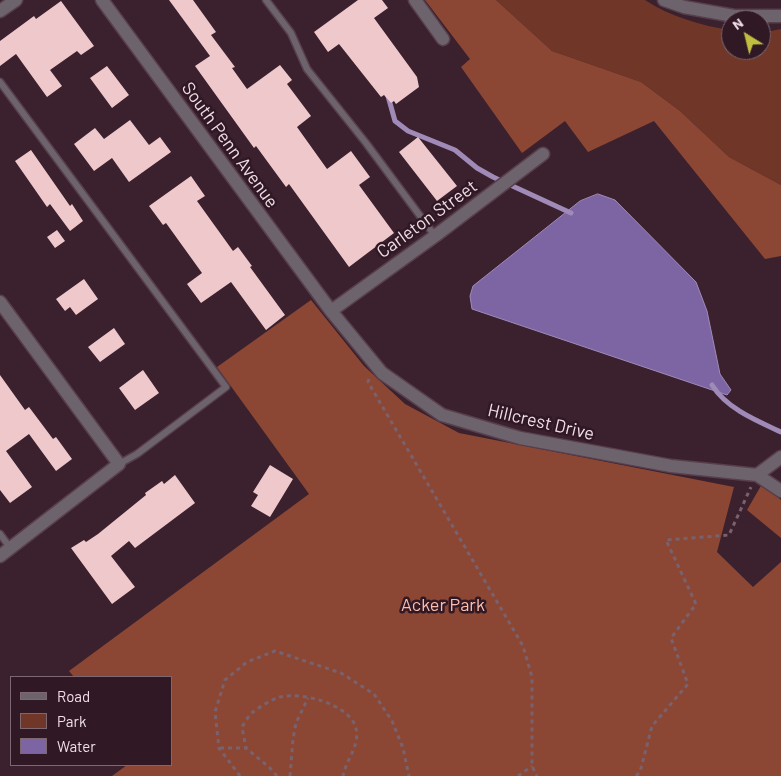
<!DOCTYPE html>
<style>
body{margin:0}
#map{position:relative;width:781px;height:776px;overflow:hidden;background:#3b212e;font-family:Barlow,sans-serif}
canvas{display:block}
.legend{position:absolute;left:10px;top:676px;width:162px;height:90px;box-sizing:border-box;background:#301824;border:1px solid #7d6872;margin:0;padding:6px 9px;list-style:none;font-size:15px;color:#f1dfe7}
.legend li{display:flex;align-items:center;gap:10px;height:25px}
.legend b{width:25px;border:1px solid #7d6872}
.north{position:absolute;left:721px;top:10px;width:50px;height:50px;box-sizing:border-box;background:#301824;border:1px solid #7d6872;border-radius:50%;rotate:324deg;font-size:14px;font-weight:700;line-height:20px;text-align:center;color:#f1dfe7}
.north::after{content:'';display:block;margin:auto;width:18px;height:22px;background:#c1bd40;clip-path:polygon(50% 0,100% 100%,50% 72%,0 100%)}
</style>
<div id="map">
<canvas width="781" height="776"></canvas>
<ul class="legend">
<li><b style="height:6px;background:#6d636d"></b>Road</li>
<li><b style="height:14px;background:#703627"></b>Park</li>
<li><b style="height:14px;background:#7d65a4"></b>Water</li>
</ul>
<div class="north">N</div>
</div>
<script>
const c = document.querySelector('canvas').getContext('2d');
c.lineJoin = 'round';
function fill(path, color) { c.fillStyle = color; c.fill(path, 'evenodd'); }
function strokePath(path, color, width, dash) { c.strokeStyle = color; c.lineWidth = width; c.lineCap = dash ? 'butt' : 'round'; c.setLineDash(dash || []); c.stroke(path); }
function label(font, color, halo, rows, align = 'center') {
  c.font = font + ' Barlow,sans-serif'; c.lineWidth = 5; c.setLineDash([]); c.textBaseline = 'middle'; c.strokeStyle = halo; c.fillStyle = color; for (const [text, x, y, turn = 0] of rows) {
    c.save(); c.translate(x, y); c.rotate((+turn || 0) * Math.PI / 180); c.textAlign = isNaN(turn) ? turn : align; if (halo) c.strokeText(text, 0, 0); c.fillText(text, 0, 0); c.restore();
  }
}
fill(new Path2D(`
 M496 0H645C669 16 702 26 731 30V50H761V33L781 29V185L729 157 680 111 641 82 552 51Z`), '#703627');
fill(new Path2D(`
 M425 0H496L552 51 641 82 680 111 729 157 781 185V256L765 259 654 121 588 152 565 121 522 153 461 67 470 59Z
 M311 300 364 366 405 404 459 433 734 487 717 552 753 587 781 562V776H112L127 765H171V677H74L69 671 309 494 217 367Z
 M762 484 781 500V538L747 510Z`), '#8c4734');
const water = new Path2D(`
 M598 194 615 200 696 282 707 311 720 374 731 390 727 395 472 309 470 296 473 286 580 201Z`);
fill(water, '#7d65a4');
strokePath(water, '#a08ab8', 1);
strokePath(new Path2D(`
 M388 96 395 121 408 131 455 150 477 168 493 177 571 213
 M712 385C727 409 757 421 781 432`), '#a08ab8', 5);
fill(new Path2D(`
 M169 0H193L216 32 211 35 235 67 232 68 247 89 280 65 292 80 287 84 311 116 297 127 327 169 351 151 370 177 359 185 394 233 349 267 289 184 286 187 256 146 254 148 195 66 210 56Z
 M358 0H382L388 8 374 18 417 77 419 87 396 104 394 101 391 103 384 95 381 97 339 44 328 52 314 32Z
 M61 1 94 46 81 55 77 51 50 70 62 86 47 97 16 54 0 66V41L34 16 36 19Z
 M107 66 129 95 112 108 90 78Z
 M130 120 149 145 160 137 171 152 129 182 112 158 94 171 74 144 95 128 104 139Z
 M418 137 457 186 437 201 399 152Z
 M31 150 70 206 72 204 83 221 70 231 50 204 47 207 15 161Z
 M191 176 205 196 197 201 233 251 238 247 252 266 250 267 285 315 266 330 231 282 201 303 187 284 202 273 166 223 163 225 149 206Z
 M57 230 65 241 55 248 47 237Z
 M84 279 98 299 76 315 70 307 65 311 56 299Z
 M114 328 125 344 100 362 88 347Z
 M143 370 159 393 135 410 119 388Z
 M0 375 25 410 29 407 53 439 56 437 72 459 56 471 29 434 6 451 32 487 10 503 0 490Z
 M270 465 293 479 270 517 251 506 258 495 253 492Z
 M175 475 195 503 135 548 129 541 111 556 135 587 112 604 71 548 84 540 86 542 98 534 146 495 145 493 162 481 164 484Z`), '#eec8cb');
const service = new Path2D(`
 M266 0 291 33 307 69 366 143 435 236
 M0 82 226 387 137 454 119 464
 M0 534 11 549`);
const minor = new Path2D(`
 M102 0 331 311 382 373 442 415 520 438 671 466 757 475 781 457
 M415 0 443 39
 M664 0 684 7 734 16H781
 M0 11 16 0
 M0 302 119 464 0 556
 M331 311 435 236 543 154
 M757 475 781 491`);
strokePath(service, '#583f4c', 9);
strokePath(minor, '#583f4c', 15);
strokePath(new Path2D(`
 M369 379 368 382 523 646 532 677V766L537 776
 M220 748H246
 M240 776 219 748 215 712 225 680 247 662 275 651 341 673 374 694 392 721 403 748 409 776
 M277 776 269 767 246 748 242 727C245 722 249 715 253 712 260 707 272 699 280 697 302 692 345 703 355 725 362 744 346 759 343 776
 M290 776 293 739 296 723 308 698
 M518 776 532 766
 M636 776 640 772 652 726 688 684 671 638 696 604 666 540 729 535 751 487`), '#79626d', 3, [4, 4]);
strokePath(service, '#6d636d', 6);
strokePath(minor, '#6d636d', 12);
label('18px', '#f1dfe7', '#301824', [
 ["South Penn Avenue",230,145,54],
 ["Carleton Street",427,219,-36],
 ["Hillcrest Drive",541,422,13]
]);
label('18px', '#febead', '#301824', [
 ["Acker Park",443,605]
]);
</script>
